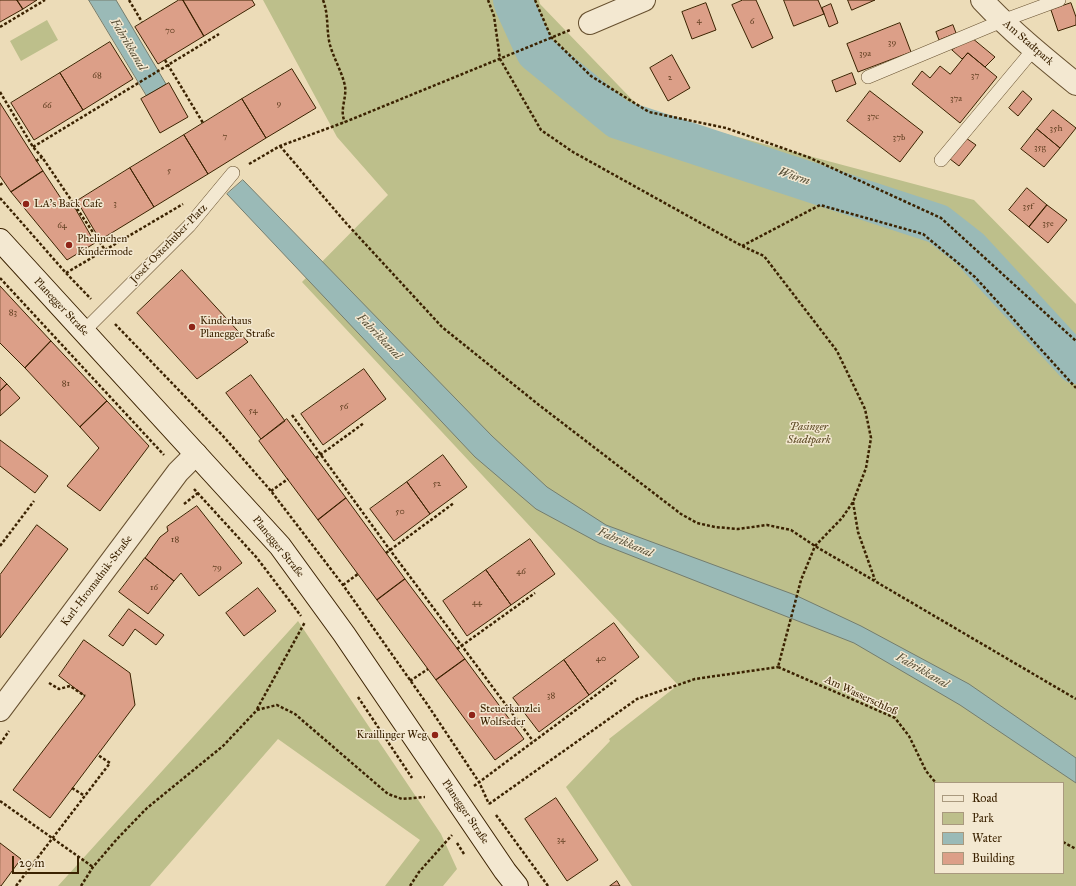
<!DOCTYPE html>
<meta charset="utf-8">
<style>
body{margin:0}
#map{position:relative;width:1076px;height:886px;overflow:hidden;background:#ecdcb8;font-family:"IM FELL Great Primer",serif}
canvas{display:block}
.legend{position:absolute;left:934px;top:782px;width:130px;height:92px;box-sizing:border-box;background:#f3e8d1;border:1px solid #a9997e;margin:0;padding:5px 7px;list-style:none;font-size:12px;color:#3b2201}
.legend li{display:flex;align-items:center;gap:8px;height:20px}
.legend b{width:20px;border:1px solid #a9997e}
.scale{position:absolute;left:12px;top:856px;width:67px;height:18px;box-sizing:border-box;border:2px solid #3b2201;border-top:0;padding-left:5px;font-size:12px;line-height:14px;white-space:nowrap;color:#3b2201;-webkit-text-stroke:3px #f3e8d1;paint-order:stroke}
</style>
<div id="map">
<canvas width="1076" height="886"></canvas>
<ul class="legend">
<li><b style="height:5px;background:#f3e8d1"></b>Road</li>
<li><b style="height:11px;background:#bdbf8b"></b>Park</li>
<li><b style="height:11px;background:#9abab7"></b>Water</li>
<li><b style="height:11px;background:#dc9f88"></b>Building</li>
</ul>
<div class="scale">20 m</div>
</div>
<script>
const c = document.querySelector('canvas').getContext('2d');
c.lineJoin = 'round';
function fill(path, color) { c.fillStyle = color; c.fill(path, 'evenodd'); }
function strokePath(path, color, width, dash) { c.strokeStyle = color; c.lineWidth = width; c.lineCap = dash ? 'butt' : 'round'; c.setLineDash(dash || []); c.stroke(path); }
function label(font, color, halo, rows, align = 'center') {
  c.font = font + ' "IM FELL Great Primer",serif'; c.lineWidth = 3; c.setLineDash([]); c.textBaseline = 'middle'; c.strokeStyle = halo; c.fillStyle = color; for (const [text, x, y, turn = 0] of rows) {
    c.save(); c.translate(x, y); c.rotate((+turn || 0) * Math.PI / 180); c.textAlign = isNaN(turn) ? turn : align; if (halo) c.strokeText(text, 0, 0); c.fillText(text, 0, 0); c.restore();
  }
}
fill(new Path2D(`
 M263 0H539L540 4 644 112 974 200 1076 304V886H632L566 787 610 741 609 739 678 685 302 282 388 195 337 137ZM935 783H1063V873H935Z
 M47 20 58 40 21 61 10 41Z
 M298 621 441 834 457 869 443 886H385L420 840 278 739 150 886H58Z`), '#bdbf8b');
const water = new Path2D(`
 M89 0H116L166 84 147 96Z
 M243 180 492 436 547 487 606 525 795 595 861 626 969 684 1076 758V783L960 705 854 643 599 543 536 509 475 457 227 194Z`);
fill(water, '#9abab7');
strokePath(water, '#747d6e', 1);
strokePath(new Path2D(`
 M513 0 515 6 536 52 618 119 938 224 970 249 1076 364`), '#9abab7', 40);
const building = new Path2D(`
 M0 0H17L23 9 0 22Z
 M17 0H37L23 9Z
 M179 0H183L204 36 158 64 135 27Z
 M183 0H252L255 5 204 36Z
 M743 0H756L773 38 752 48 732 5Z
 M784 0H818L824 14 794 26Z
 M848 0H875L852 10Z
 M706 3 716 30 692 39 682 12Z
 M1071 3 1076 17V25L1058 31 1051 10Z
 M831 4 838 23 829 27 822 8Z
 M900 23 911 52 858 72 847 44Z
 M953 25 956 33 939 40 936 32Z
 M972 38 995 57 985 67 968 53 962 59 952 50Z
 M110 42 133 79 83 110 60 73Z
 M968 53 997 77 960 123 912 84 922 71 930 78 940 66 950 74Z
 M672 55 690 88 668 101 650 68Z
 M292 69 316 108 266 138 242 99Z
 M60 73 83 110 34 140 11 103Z
 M852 73 856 84 836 92 832 81Z
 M169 83 188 117 160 133 141 99Z
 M870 91 923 132 900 162 847 121Z
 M1023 91 1032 99 1018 116 1009 108Z
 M242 99 266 138 208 174 184 135Z
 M0 103 43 171 11 192 0 176Z
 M1053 110 1076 128 1060 148 1037 129Z
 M1037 129 1060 148 1044 167 1021 149Z
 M184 135 208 174 154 207 130 168Z
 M966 138 976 145 959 166 950 159Z
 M130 168 154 207 100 240 77 201Z
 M43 171 66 206 75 208 95 243 67 260 11 192Z
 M1027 188 1047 205 1029 227 1009 210Z
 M1047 205 1067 220 1048 243 1029 227Z
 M182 270 248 342 197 379 137 313Z
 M0 286 51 341 25 368 0 343Z
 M51 341 107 401 80 427 25 368Z
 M364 369 386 399 323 445 301 414Z
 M251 375 285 421 261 439 226 393Z
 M0 377 7 384 0 391Z
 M7 384 20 398 0 416V391Z
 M107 401 149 446 100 511 67 486 99 448 80 427Z
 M287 419 346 498 318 520 259 441Z
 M0 440 48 476 35 493 0 466Z
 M443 455 467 487 430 514 407 482Z
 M407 482 430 514 394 541 370 509Z
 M346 498 405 579 377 600 318 520Z
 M197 506 242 563 199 596 181 573 174 581 145 558 160 537 168 531 167 527Z
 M37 525 68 549 0 638V575Z
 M530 539 555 574 511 605 486 570Z
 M145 558 174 581 148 614 119 592Z
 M486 570 511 605 467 636 443 601Z
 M405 579 465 659 436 680 377 600Z
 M258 588 276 611 244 636 226 613Z
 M129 609 164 635 156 645 135 629 123 646 109 636Z
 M614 623 639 657 589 695 564 660Z
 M84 640 130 673 135 705 50 818 13 790 85 696 59 676Z
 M465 659 524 739 495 760 436 680Z
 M564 660 589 695 539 732 513 698Z
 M556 798 598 860 567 881 525 819Z
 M0 843 21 859 1 886H0Z
 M617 881 620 886H610Z`);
fill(building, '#dc9f88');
strokePath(building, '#3b2201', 1);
const lane = new Path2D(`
 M868 77 1002 21 1059 0
 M941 160 1033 50
 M84 331 189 226 233 173`);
const street = new Path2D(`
 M982 0C1011 31 1043 57 1076 84
 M590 23 644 0
 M0 710 178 472 196 454`);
const secondary = new Path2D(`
 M0 240 280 546 344 634 505 871 517 886`);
strokePath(lane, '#67502f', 14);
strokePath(street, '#67502f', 24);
strokePath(secondary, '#3b2201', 24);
strokePath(new Path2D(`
 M129 0 142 22
 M323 0C329 15 326 30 330 45 334 59 342 72 345 86 347 98 339 111 345 122
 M488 0 494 16 500 59 541 130 573 152 742 246 764 256 837 351 865 409 871 438 866 468 853 502 842 518 815 546 801 580 778 667
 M535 0 551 37 591 76 649 112 726 128 808 157 941 218 1076 341
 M0 27 45 0
 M165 60 203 123
 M0 92 33 147 42 157 105 250
 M280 146 346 223 442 327 539 405 681 514 697 523 715 527 738 529 767 525 791 530 815 546 1076 699
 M33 147 219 34
 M36 161 42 157
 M249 164 280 146 345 122 570 30
 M0 185 4 182
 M0 198 66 273 91 299
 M742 246 820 205 923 234 975 277 1076 388
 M66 273 183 204
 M0 278 164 455
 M115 324 223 436 271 491 343 585 427 704 479 782 489 804
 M292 415 390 550 533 741
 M316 458 364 423
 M194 489 257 558 301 616
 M271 491 288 479
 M853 502 858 532 875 580
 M184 504 198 493
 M0 546 34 501
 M386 553 454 503
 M343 585 358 574
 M457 649 535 593
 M778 667 895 718 909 736 926 771 936 783
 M410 681 428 669
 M49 683 59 689 70 686 85 696
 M358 697 412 778
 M257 709 305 622
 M0 744 9 731
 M474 786 616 680
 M72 788 85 796
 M0 801 93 867
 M489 804 637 699 695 679 778 667
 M496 815 548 886
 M1063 842 1076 849
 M457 843 464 854
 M16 886 110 763 98 755
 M81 886 93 867 117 839 147 808 223 746 257 710 277 705 295 714 388 794 402 799 425 797
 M410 886 419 872 452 835`), '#3b2201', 2.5, [3, 2]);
strokePath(lane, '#f3e8d1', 13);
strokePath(street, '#f3e8d1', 22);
strokePath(secondary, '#f3e8d1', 22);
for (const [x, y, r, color] of [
 [26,204,4,"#8f2418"],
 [69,245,4,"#8f2418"],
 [192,327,4,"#8f2418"],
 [472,715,4,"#8f2418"],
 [435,735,4,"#8f2418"]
]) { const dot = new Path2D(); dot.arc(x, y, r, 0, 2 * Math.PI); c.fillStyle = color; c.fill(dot); strokePath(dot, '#f3e8d1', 1.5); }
label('9px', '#634123', null, [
 ["4",699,21],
 ["6",752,22],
 ["70",170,31],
 ["39",892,43],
 ["39a",865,54],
 ["68",97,76],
 ["37",975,76],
 ["2",670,78],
 ["37a",956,99],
 ["9",279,104],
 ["66",47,106],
 ["37c",873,117],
 ["35h",1056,129],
 ["7",225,137],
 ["37b",899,138],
 ["35g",1040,148],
 ["5",169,171],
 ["3",115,204],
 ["35f",1028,207],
 ["35e",1048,224],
 ["64",62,226],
 ["83",13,313],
 ["81",66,384],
 ["56",344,407],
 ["54",253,411],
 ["52",437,484],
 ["50",400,512],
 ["18",175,540],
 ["79",217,568],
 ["46",521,572],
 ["16",154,588],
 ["44",477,603],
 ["40",601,659],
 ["38",551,696],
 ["34",561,840]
]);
label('11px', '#3b2201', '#f3e8d1', [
 ["Am Stadtpark",1028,43,41],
 ["Josef-Osterhuber-Platz",169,244,-46],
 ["Planegger Straße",61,307,47],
 ["Planegger Straße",278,547,51],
 ["Karl-Hromadnik-Straße",97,581,-53],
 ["Am Wasserschloß",861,696,25],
 ["Planegger Straße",465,812,56]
]);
label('11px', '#3b2201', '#f3e8d1', [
 ["LA's Back Cafe",34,204],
 ["Phelinchen",77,239],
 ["Kindermode",77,252],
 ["Kinderhaus",200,321],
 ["Planegger Straße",200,334],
 ["Steuerkanzlei",480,709],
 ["Wolfseder",480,722],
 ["Kraillinger Weg",427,735,"right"]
], 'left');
label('italic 11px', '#5c4924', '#f3e8d1', [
 ["Pasinger",809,427],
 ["Stadtpark",809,440]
]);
label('italic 12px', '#585038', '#f3e8d1', [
 ["Fabrikkanal",128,45,59],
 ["Würm",794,177,18],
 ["Fabrikkanal",379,337,46],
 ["Fabrikkanal",625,543,23],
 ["Fabrikkanal",922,671,30]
]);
</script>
